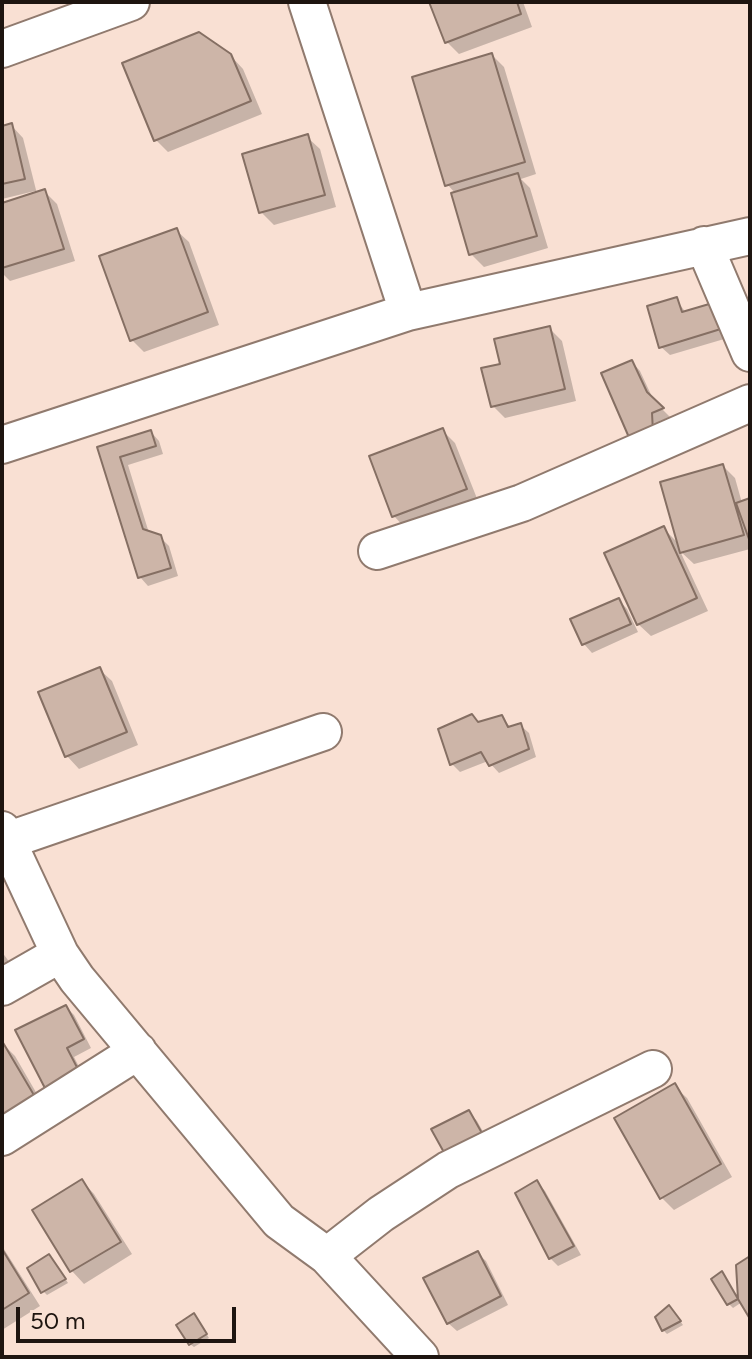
<!DOCTYPE html>
<style>
body{margin:0}
#map{position:relative;width:752px;height:1359px;overflow:hidden;background:#f9e0d3;font-family:Figtree,sans-serif}
canvas{display:block}
.frame{position:absolute;inset:0;border:4px solid #1e1510;pointer-events:none}
.scale{position:absolute;left:16px;top:1307px;width:220px;height:36px;box-sizing:border-box;border:4px solid #1e1510;border-top:0;padding-left:10px;font-size:24px;line-height:28px;white-space:nowrap;color:#1e1510;-webkit-text-stroke:6px #f9e0d3;paint-order:stroke}
</style>
<div id="map">
<canvas width="752" height="1359"></canvas>
<div class="frame"></div>
<div class="scale">50 m</div>
</div>
<script>
const c = document.querySelector('canvas').getContext('2d');
c.lineJoin = 'round';
function fill(path, color) { c.fillStyle = color; c.fill(path, 'evenodd'); }
function strokePath(path, color, width, dash) { c.strokeStyle = color; c.lineWidth = width; c.lineCap = dash ? 'butt' : 'round'; c.setLineDash(dash || []); c.stroke(path); }
fill(new Path2D(`
 M431 2H523L532 27 459 54 447 42Z
 M230 55 243 69 262 114 168 152 156 140Z
 M492 55 504 67 536 174 521 179 530 188 548 248 484 267 471 254 454 194H456L447 184Z
 M11 125 23 138 37 194 45 192 57 204 75 261 10 281 2 273V205L36 194 35 191 2 199V128Z
 M307 137 320 149 336 207 274 225 261 212Z
 M176 230 189 242 219 325 144 352 132 340Z
 M676 299 686 313 715 305 731 337 670 355 661 347Z
 M550 329 562 341 576 401 505 418 493 406 502 365Z
 M632 362 640 371 654 401 670 417 660 421 661 440 641 449Z
 M443 431 455 443 478 501 406 529 394 516Z
 M151 432 159 441 163 454 128 465 149 533 160 537 169 546 178 576 148 586 140 577 100 448Z
 M723 466 735 478 742 503 750 500V549L694 564 680 551 708 611 651 636 638 624 663 528 680 545Z
 M619 600 627 609 638 632 592 653 584 644Z
 M99 669 112 681 138 745 79 769 67 756 40 694Z
 M502 717 511 728 520 725 529 733 536 757 499 773 488 761 460 772 452 764 479 724Z
 M2 952 10 963 2 968Z
 M66 1007 74 1015 91 1048 74 1057 89 1086 49 1093Z
 M2 1043 15 1056 52 1120 2 1149Z
 M674 1086 687 1098 732 1177 674 1210 662 1198Z
 M469 1112 477 1121 490 1144 434 1130Z
 M82 1181 94 1194 132 1254 84 1284 72 1271 34 1210Z
 M537 1182 545 1191 581 1255 558 1266 550 1258Z
 M2 1246 40 1306 2 1330Z
 M477 1253 486 1261 508 1305 457 1331 448 1323Z
 M750 1258V1315L742 1302 733 1308 729 1304 725 1277 740 1303 738 1266Z
 M53 1260 68 1283 47 1295 43 1291Z
 M673 1311 683 1325 667 1334 663 1330Z
 M198 1320 209 1338 194 1347 190 1344Z`), '#0003');
const building = new Path2D(`
 M429 2H517L521 14 445 43Z
 M199 32 231 54 251 101 154 141 122 63Z
 M492 53 525 162 445 186 412 77Z
 M12 123 25 179 2 184V126Z
 M308 134 325 195 259 213 242 154Z
 M518 173 537 236 469 255 451 193Z
 M45 189 64 249 2 268V203Z
 M177 228 208 312 130 341 99 256Z
 M677 297 682 312 716 302 724 328 659 348 647 306Z
 M550 326 565 389 491 407 481 368 500 364 494 339Z
 M632 360 647 392 664 408 652 413 653 432 631 442 601 373Z
 M443 428 467 489 392 517 369 456Z
 M151 430 156 446 120 457 143 529 161 535 171 568 138 578 97 447Z
 M723 464 744 535 680 553 660 482Z
 M750 498V542L736 503Z
 M664 526 697 598 637 625 604 553Z
 M619 598 631 624 582 645 570 619Z
 M100 667 127 732 65 757 38 692Z
 M472 714 478 722 502 715 508 727 521 723 529 749 489 766 481 752 450 765 438 729Z
 M66 1005 84 1039 67 1048 82 1077 48 1094 15 1030Z
 M2 1041 41 1107 2 1130Z
 M675 1083 721 1164 660 1199 614 1118Z
 M469 1110 483 1135 446 1156 431 1129Z
 M82 1179 121 1242 70 1272 32 1210Z
 M537 1180 574 1246 549 1259 515 1193Z
 M2 1249 29 1293 2 1310Z
 M478 1251 501 1296 447 1324 423 1278Z
 M49 1254 66 1279 41 1293 27 1268Z
 M750 1256V1319L738 1299 736 1265Z
 M722 1271 738 1299 727 1305 711 1279Z
 M669 1305 681 1321 662 1331 655 1317Z
 M194 1313 207 1334 189 1345 176 1325Z`);
fill(building, '#cdb5a8');
strokePath(building, '#856f63', 2);
const minor = new Path2D(`
 M307 2 408 312
 M2 49 131 2
 M704 245 750 353
 M2 445 408 312 750 236
 M377 551 522 503 750 403
 M2 830 60 954 77 979 279 1221 327 1256 420 1357
 M6 841 323 732
 M2 987 60 954
 M2 1137 138 1051
 M327 1256 381 1214 448 1170 653 1069`);
strokePath(minor, '#907a6e', 40);
strokePath(minor, '#fff', 36);
</script>
